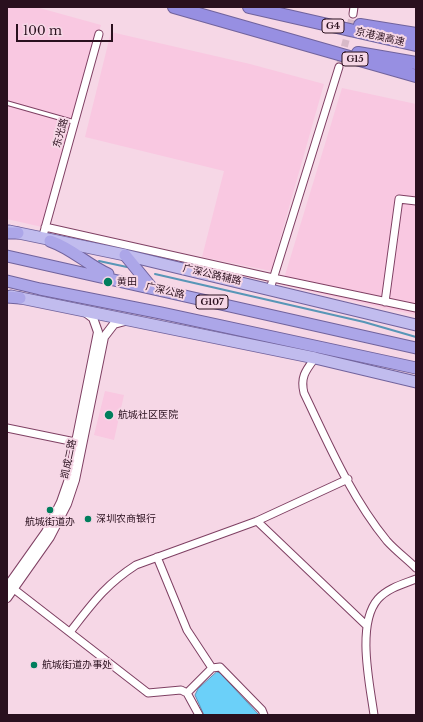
<!DOCTYPE html>
<meta charset="utf-8">
<style>
body{margin:0}
#map{position:relative;width:423px;height:722px;overflow:hidden;background:#f6d7e6;font-family:"Libre Baskerville",serif}
canvas{display:block}
.frame{position:absolute;inset:0;border:8px solid #2a101e;pointer-events:none}
.scale{position:absolute;left:16px;top:24px;width:97px;height:18px;box-sizing:border-box;border:2px solid #2a101e;border-top:0;padding-left:5px;font-size:12px;line-height:14px;white-space:nowrap;color:#2a101e;-webkit-text-stroke:3px #f6d7e6;paint-order:stroke}
</style>
<div id="map">
<canvas width="423" height="722"></canvas>
<div class="frame"></div>
<div class="scale">100 m</div>
</div>
<script>
const c = document.querySelector('canvas').getContext('2d');
c.lineJoin = 'round';
function fill(path, color) { c.fillStyle = color; c.fill(path, 'evenodd'); }
function strokePath(path, color, width, dash) { c.strokeStyle = color; c.lineWidth = width; c.lineCap = dash ? 'butt' : 'round'; c.setLineDash(dash || []); c.stroke(path); }
function label(font, color, halo, rows, align = 'center') {
  c.font = font + ' "Libre Baskerville","Noto Sans SC",serif'; c.lineWidth = 4; c.setLineDash([]); c.textBaseline = 'middle'; c.strokeStyle = halo; c.fillStyle = color; for (const [text, x, y, turn = 0] of rows) {
    c.save(); c.translate(x, y); c.rotate((+turn || 0) * Math.PI / 180); c.textAlign = isNaN(turn) ? turn : align; if (halo) c.strokeText(text, 0, 0); c.fillText(text, 0, 0); c.restore();
  }
}
fill(new Path2D(`
 M7 7H36L101 25 42 227 7 219Z
 M111 32 250 64 324 84 271 271 202 257 224 171 85 137Z
 M342 88 416 104V315L282 285Z
 M105 391 124 395 114 440 94 435Z`), '#f9c8e1');
const water = new Path2D(`
 M217 672 220 673 259 715H204L195 695 198 689Z`);
fill(water, '#6bd0f9');
strokePath(water, '#5896b7', 1);
strokePath(new Path2D(`
 M99 261 127 267
 M155 274 364 322 416 337`), '#5896b7', 2);
strokePath(new Path2D(`
 M339 67 353 14`), '#d7b9c8', 7, [7, 3.5]);
const service = new Path2D(`
 M7 103 74 122`);
const minor = new Path2D(`
 M353 14 354 7
 M45 227 273 278 416 308
 M42 239 99 34
 M270 289 339 67
 M385 302 399 199 416 201
 M315 358C306 370 300 377 304 393 328 443 351 497 387 541 396 551 407 559 416 568
 M7 428 80 443
 M257 521 367 626
 M157 557 187 630 212 668
 M10 586 148 693 181 690 187 693 199 715
 M70 632C92 604 105 585 136 565L257 521 348 479
 M187 693 212 668 220 667 262 710 264 715
 M374 715C370 685 356 624 378 599 388 588 403 584 416 579`);
const tertiary = new Path2D(`
 M7 587 46 532 61 502 68 482 98 332 93 318 85 312
 M7 598 50 537 67 504 75 480 104 337 114 324 125 321`);
const primary = new Path2D(`
 M9 231 125 255 416 325
 M11 296 315 358 416 382`);
const trunk = new Path2D(`
 M7 233H18
 M50 241C73 249 86 264 108 274
 M125 255 152 288
 M7 256 416 348
 M7 281 40 289 161 313 416 368
 M7 297 20 298`);
const motorway = new Path2D(`
 M174 7 416 76
 M249 7 416 45
 M360 25 416 34
 M358 53 416 63`);
strokePath(service, '#7f4063', 5.5);
strokePath(minor, '#7f4063', 9);
strokePath(tertiary, '#7f4063', 10);
strokePath(primary, '#71639d', 13);
strokePath(trunk, '#71639d', 13);
strokePath(motorway, '#71639d', 14);
strokePath(service, '#fff', 3.5);
strokePath(minor, '#fff', 7);
strokePath(tertiary, '#fff', 8);
strokePath(primary, '#c1bcee', 11);
strokePath(trunk, '#aca6e8', 11);
strokePath(motorway, '#978fe2', 12);
for (const [x, y, r, color] of [
 [108,282,5,"#007e5d"],
 [109,415,5,"#007e5d"],
 [50,510,4,"#007e5d"],
 [88,519,4,"#007e5d"],
 [34,665,4,"#007e5d"]
]) { const dot = new Path2D(); dot.arc(x, y, r, 0, 2 * Math.PI); c.fillStyle = color; c.fill(dot); strokePath(dot, '#f6d7e6', 1.5); }
for (const [x, y, w] of [
 [333,26,22],
 [355,59,26],
 [212,302,32]
]) { const box = new Path2D(); box.roundRect(x - w / 2, y - 7, w, 14, 3); c.fillStyle = '#f6d7e6'; c.fill(box); strokePath(box, '#2a101e', 1); }
label('bold 9px', '#2a101e', null, [
 ["G4",333,26],
 ["G15",355,59],
 ["G107",212,302]
]);
label('10px', '#2a101e', '#f6d7e6', [
 ["京港澳高速",380,37,13],
 ["东光路",61,133,-74],
 ["广深公路辅路",212,275,13],
 ["广深公路",165,291,13],
 ["凯成二路",69,459,-78]
]);
label('10px', '#2a101e', '#f6d7e6', [
 ["黄田",117,282],
 ["航城社区医院",118,415],
 ["深圳农商银行",96,519],
 ["航城街道办",50,522,"center"],
 ["航城街道办事处",42,665]
], 'left');
</script>
